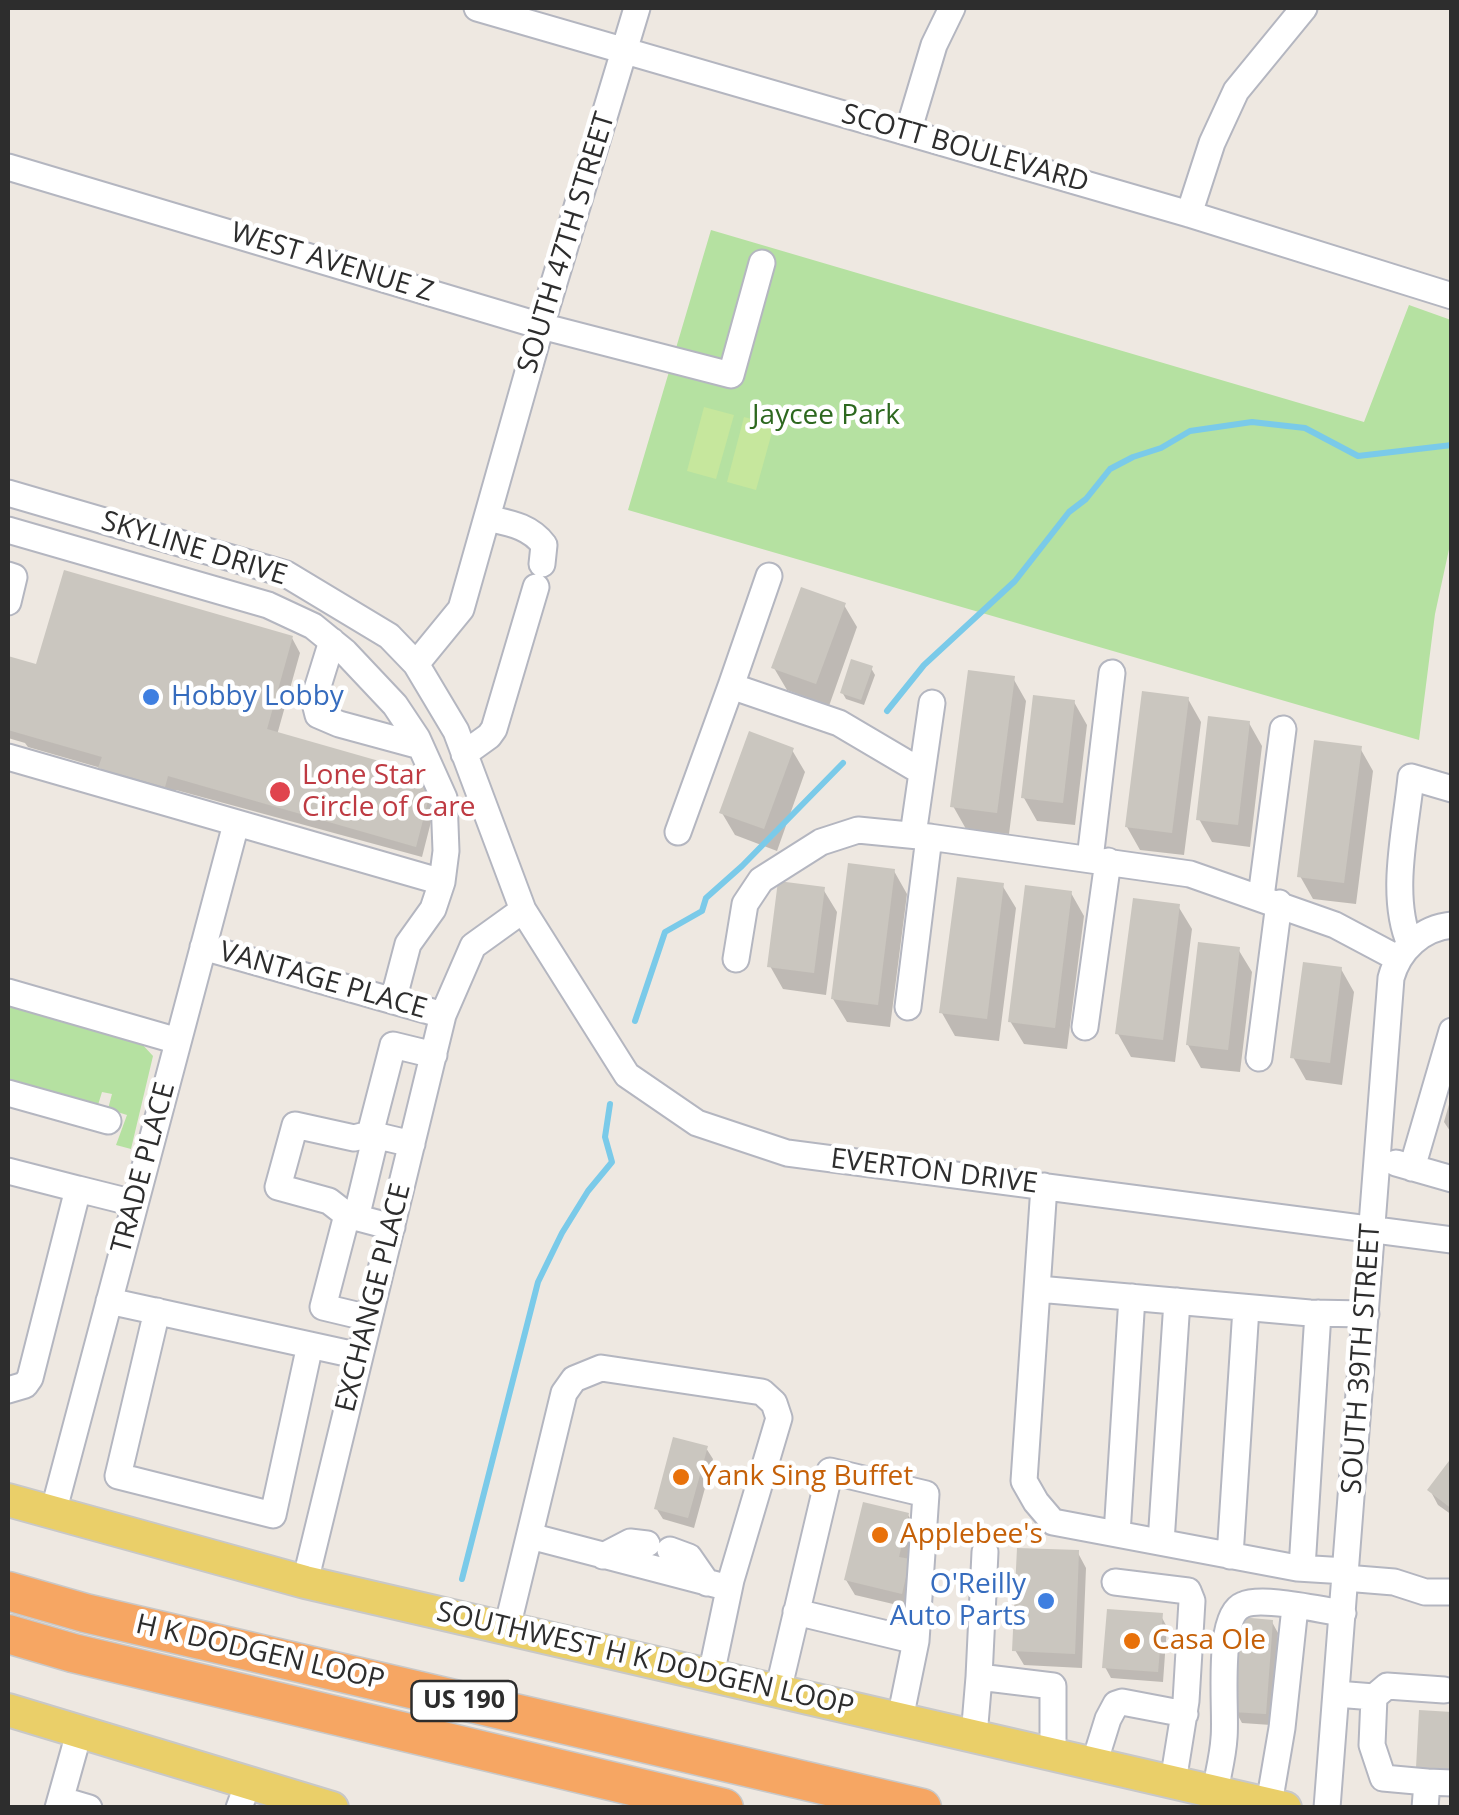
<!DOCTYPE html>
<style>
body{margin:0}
#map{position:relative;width:1459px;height:1815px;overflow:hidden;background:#eee8e1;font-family:"Open Sans",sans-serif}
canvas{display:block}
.frame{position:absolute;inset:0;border:10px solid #2d2d2d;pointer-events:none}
</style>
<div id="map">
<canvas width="1459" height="1815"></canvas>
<div class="frame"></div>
</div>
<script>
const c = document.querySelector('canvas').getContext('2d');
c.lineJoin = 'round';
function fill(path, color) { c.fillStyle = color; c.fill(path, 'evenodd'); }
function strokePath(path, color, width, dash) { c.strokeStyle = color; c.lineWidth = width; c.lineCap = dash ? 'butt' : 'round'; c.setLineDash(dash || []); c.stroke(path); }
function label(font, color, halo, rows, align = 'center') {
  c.font = font + ' "Open Sans",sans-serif'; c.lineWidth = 9; c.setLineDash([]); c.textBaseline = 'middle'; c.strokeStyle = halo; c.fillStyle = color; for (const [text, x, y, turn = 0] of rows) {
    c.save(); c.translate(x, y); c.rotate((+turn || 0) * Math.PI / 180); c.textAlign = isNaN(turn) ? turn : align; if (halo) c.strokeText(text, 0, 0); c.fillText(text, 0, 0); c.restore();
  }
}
fill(new Path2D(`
 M711 230 1364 422 1409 305 1451 320V540L1435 614 1419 740 628 510Z
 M8 1002 141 1043 153 1056 131 1149 116 1145 127 1115 108 1109 112 1094 102 1092 98 1105 8 1079Z`), '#b5e1a1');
fill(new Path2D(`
 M704 407 734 415 716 479 687 471Z
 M744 417 774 425 756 490 727 482Z`), '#c6e79d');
fill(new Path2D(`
 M844 605 857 627 829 706 787 690 774 668Z
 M292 638 300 653 277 735 426 787 434 810 422 857 176 790 173 801 110 783 101 768 28 747 25 743 8 738V658L38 667Z
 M871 668 875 675 864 705 846 699 842 692Z
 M1013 678 1026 701 1009 834 966 829 953 806Z
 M1188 699 1201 722 1184 855 1140 850 1127 827Z
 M1074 702 1087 725 1075 825 1037 821 1024 798Z
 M1249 723 1262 746 1250 847 1212 842 1199 819Z
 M1360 748 1373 771 1356 904 1313 899 1300 876Z
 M792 750 805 772 777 851 735 835 722 813Z
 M894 871 907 894 890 1027 847 1022 833 999Z
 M1002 885 1016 908 999 1041 955 1036 942 1013Z
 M823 889 837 912 826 995 783 989 770 966Z
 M1071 893 1084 916 1067 1049 1024 1044 1010 1021Z
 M1178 906 1192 929 1175 1062 1131 1057 1118 1034Z
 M1238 949 1252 972 1240 1072 1201 1068 1188 1045Z
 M1341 969 1354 992 1342 1085 1306 1080 1293 1057Z
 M1452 1094V1134L1444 1122Z
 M706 1448 713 1459 694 1528 663 1519 656 1508Z
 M1452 1462V1515L1438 1505 1430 1490Z
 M908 1515 917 1530 910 1608 855 1595 846 1580Z
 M1078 1553 1086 1568 1082 1668 1024 1665 1015 1650Z
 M1161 1616 1167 1627 1163 1682 1111 1678 1105 1667Z
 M1272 1622 1278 1633 1271 1725 1242 1723 1236 1712Z`), '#0003');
strokePath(new Path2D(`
 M887 711 924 665 1015 581 1069 512 1086 499 1110 469 1133 457 1161 448 1190 431 1252 422 1305 428 1358 456 1452 445
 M635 1021 665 932 702 911 706 898 742 866 843 763
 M462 1579 538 1282 562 1233 588 1191 612 1162 605 1137 610 1104`), '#7acae9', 6);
fill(new Path2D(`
 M64 570 293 636 267 729 421 773 429 797 416 847 168 776 165 787 98 768 102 757 8 730V656L36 664Z
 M801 587 846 603 816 684 771 668Z
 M851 659 873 666 861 700 840 693Z
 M968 670 1015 676 997 813 950 807Z
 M1142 691 1189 697 1172 833 1125 827Z
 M1033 695 1075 700 1063 803 1021 798Z
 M1208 716 1250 721 1238 825 1196 820Z
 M749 731 794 748 764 829 719 813Z
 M1314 740 1362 746 1344 883 1297 877Z
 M848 863 895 869 878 1005 831 999Z
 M957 877 1004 883 987 1019 939 1013Z
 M778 881 825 887 814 973 767 967Z
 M1025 885 1072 891 1055 1028 1008 1022Z
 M1133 898 1180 904 1163 1040 1115 1034Z
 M1198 942 1240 947 1228 1050 1186 1045Z
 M1303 962 1342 967 1330 1063 1290 1058Z
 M673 1437 708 1446 688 1518 654 1509Z
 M1452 1457V1509L1427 1490Z
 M863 1502 909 1513 899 1557 910 1559 902 1594 844 1580Z
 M1017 1548 1079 1550 1075 1654 1012 1651Z
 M1107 1609 1163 1613 1158 1672 1102 1668Z
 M1240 1617 1273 1620 1266 1714 1233 1712Z
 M1419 1710 1452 1712V1770L1416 1768Z`), '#cac6bf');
const minor = new Path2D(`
 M477 8 1189 214 1452 296
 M908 132 934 45 952 8
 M8 167 541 326 731 375 762 263
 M1189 214 1212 143 1236 91 1304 8
 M8 493 286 574 389 636 416 664 456 731 523 910 627 1075 697 1123 787 1153 1452 1240
 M487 518C509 523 530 526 544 545L542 564
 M8 530 268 605 313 626 345 652 395 705 417 738 444 798 446 851 442 882 433 909 408 944 393 1001
 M8 575 14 577 8 602
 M769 576 731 686 839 723 922 772
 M332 641 314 699 318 715 339 724 420 746
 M416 664 461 609 541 326 637 8
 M464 754 489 736 494 729 536 587
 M8 757 442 882
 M678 832 731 686
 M913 835 932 703
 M1090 859 1112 673
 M1261 897 1283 729
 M1410 944C1389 896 1406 829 1411 777L1452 789
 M203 947 443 1015
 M736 959 745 904 761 880 821 842 858 830 929 837 1190 874 1335 925 1399 959
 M8 992 178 1041
 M908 1007 929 837
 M1085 1027 1108 861
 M1259 1058 1279 903
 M8 1093 108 1121
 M412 1144 370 1134 393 1045 434 1055
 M1396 1163 1452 1179
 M1412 1168 1452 1031
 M8 1171 78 1189 30 1378 25 1385 8 1390
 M1044 1186 1024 1481 1036 1502 1053 1522 1297 1568 1346 1571
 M78 1189 134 1203
 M347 1215 329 1201 278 1187 295 1125 354 1138 370 1134
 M356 1218 376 1135
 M1038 1289 1310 1313 1366 1314
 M109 1301 360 1356
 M157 1311 118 1476 273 1515 310 1345
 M369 1318 323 1307 347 1215 392 1227
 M53 1513 236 824
 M1117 1534 1132 1297
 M530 1536 729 1588
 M1161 1542 1177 1301
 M670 1550 689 1557 707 1583
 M603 1556 630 1542 647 1544
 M1230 1556 1246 1308
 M1302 1568 1318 1313
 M1345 1578 1394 1582 1425 1592H1452
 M305 1582 443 1015 473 946 523 910
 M1115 1582 1188 1591 1192 1601 1186 1701 1173 1782
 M796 1612 916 1641
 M507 1628 564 1393 574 1379 601 1368 762 1392 774 1403 779 1418 731 1580 711 1675
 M979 1677 985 1552
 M778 1691 830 1471 926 1494 916 1641 900 1719
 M1336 1694 1374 1697 1372 1745 1383 1778 1427 1782
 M1374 1697 1387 1686 1444 1690
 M974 1736 979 1677 1053 1686V1754
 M1094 1764 1108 1719 1116 1704 1122 1702 1185 1714
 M1215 1792C1218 1774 1223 1756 1224 1738 1227 1712 1215 1616 1243 1605 1262 1596 1320 1610 1343 1613
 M62 1800 89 1808
 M1269 1804 1282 1728 1295 1607
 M58 1808 79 1733
 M239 1808 248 1783
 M1327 1808 1391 978C1399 949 1422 928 1452 925
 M1425 1808 1427 1782 1452 1783`);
const major = new Path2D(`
 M8 1500 305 1582 1285 1808
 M8 1710 332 1808`);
const highway = new Path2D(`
 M8 1591 85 1613 922 1808
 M8 1634 73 1653 724 1808`);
strokePath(minor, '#b4b6c0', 29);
strokePath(major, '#c8c8c8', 36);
strokePath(highway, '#c8c8c8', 41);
strokePath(minor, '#fff', 25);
strokePath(major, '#eacf69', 32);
strokePath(highway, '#f6a663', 38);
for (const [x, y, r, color] of [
 [151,697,10,"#3f7fe0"],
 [280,792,12,"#e0444e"],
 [681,1477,10,"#e8710a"],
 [880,1535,10,"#e8710a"],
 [1046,1601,10,"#3f7fe0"],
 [1132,1641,10,"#e8710a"]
]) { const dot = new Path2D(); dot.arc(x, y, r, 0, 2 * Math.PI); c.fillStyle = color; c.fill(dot); strokePath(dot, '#fff', 4); }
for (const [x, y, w] of [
 [464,1701,105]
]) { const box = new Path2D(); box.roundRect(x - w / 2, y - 20, w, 40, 8); c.fillStyle = '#fff'; c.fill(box); strokePath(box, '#2d2d2d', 2.5); }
label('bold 25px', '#2d2d2d', null, [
 ["US 190",464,1701]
]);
label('28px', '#2d2d2d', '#fff', [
 ["SCOTT BOULEVARD",965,149,16],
 ["SOUTH 47TH STREET",567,243,-73],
 ["WEST AVENUE Z",332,263,17],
 ["SKYLINE DRIVE",194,549,17],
 ["VANTAGE PLACE",323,981,16],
 ["TRADE PLACE",144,1168,-75],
 ["EVERTON DRIVE",934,1172,7],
 ["EXCHANGE PLACE",374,1298,-76],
 ["SOUTH 39TH STREET",1362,1359,-86],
 ["H K DODGEN LOOP",260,1653,13],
 ["SOUTHWEST H K DODGEN LOOP",645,1660,13]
]);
label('28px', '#2d681f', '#fff', [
 ["Jaycee Park",826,416]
]);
label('28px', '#366cbe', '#fff', [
 ["Hobby Lobby",171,697],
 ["O'Reilly",1026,1585,"right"],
 ["Auto Parts",1026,1617,"right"]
], 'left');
label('28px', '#be3a42', '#fff', [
 ["Lone Star",302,776],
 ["Circle of Care",302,808]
], 'left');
label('28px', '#c56008', '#fff', [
 ["Yank Sing Buffet",701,1477],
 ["Applebee's",900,1535],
 ["Casa Ole",1152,1641]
], 'left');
</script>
